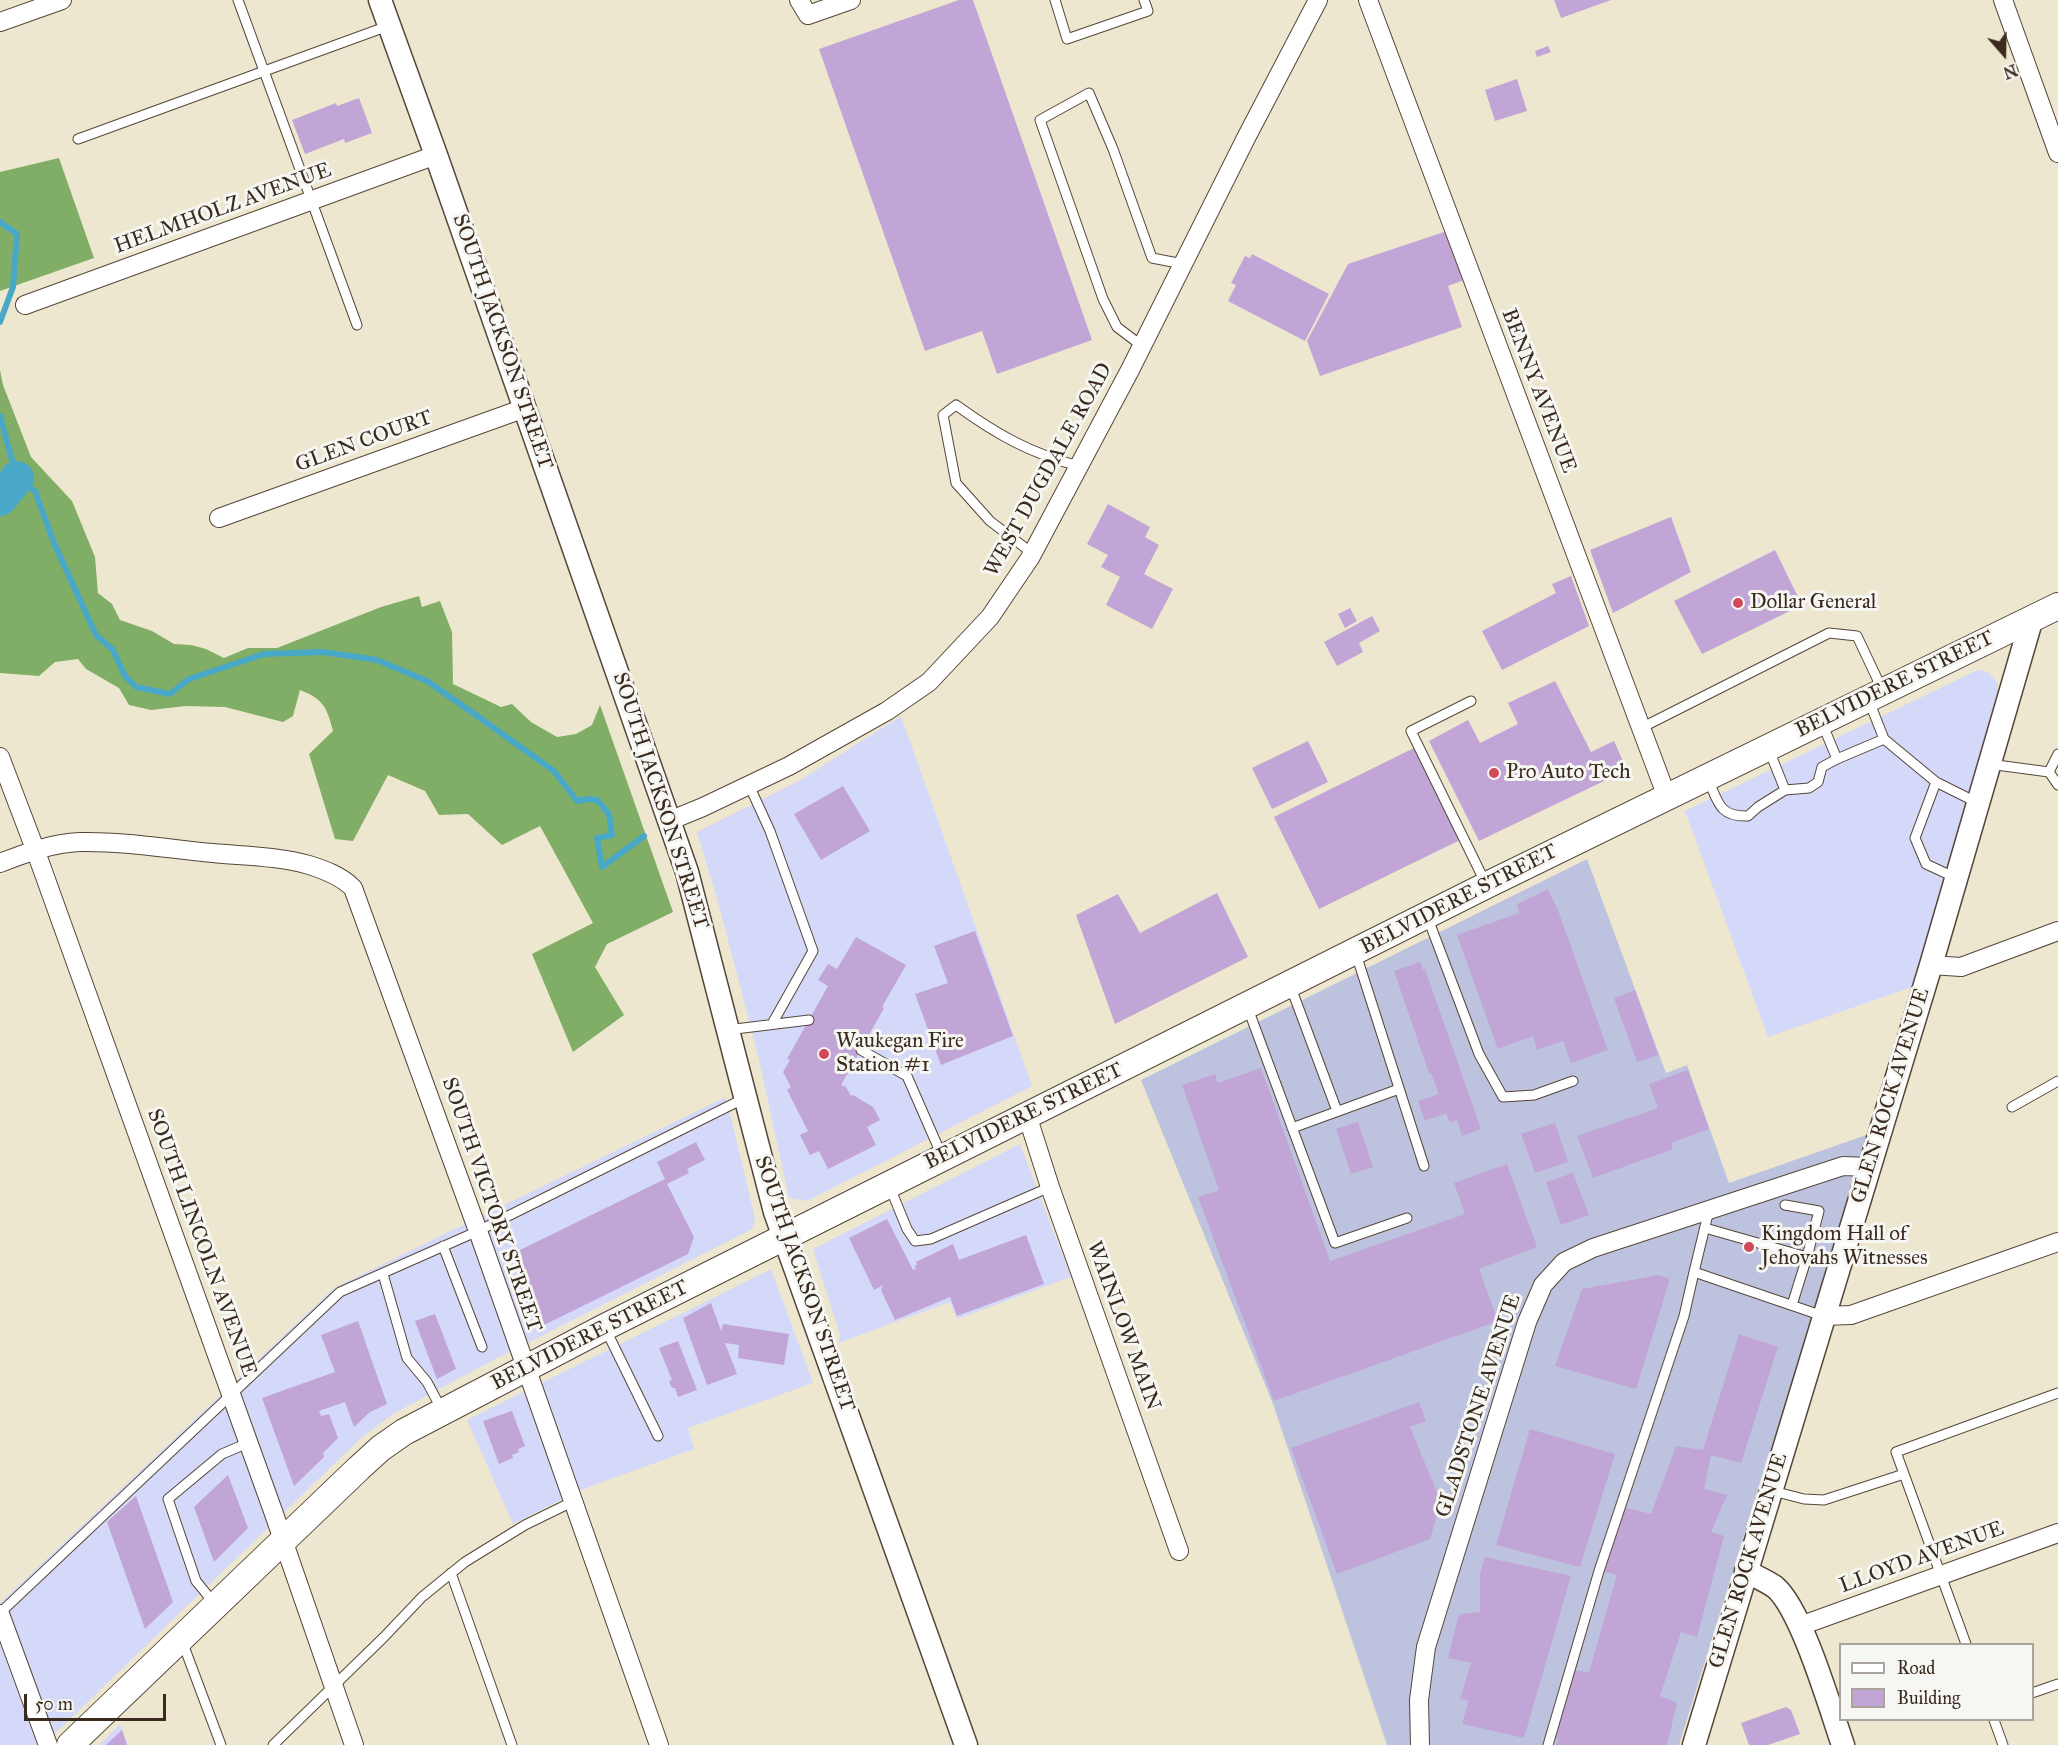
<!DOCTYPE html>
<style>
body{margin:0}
#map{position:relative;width:2058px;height:1745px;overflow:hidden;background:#eee7cf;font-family:"IM FELL Great Primer",serif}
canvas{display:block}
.legend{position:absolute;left:1839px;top:1643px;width:195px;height:78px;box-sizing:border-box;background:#f6f6f2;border:2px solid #aba49d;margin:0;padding:8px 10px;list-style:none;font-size:18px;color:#3b2a1e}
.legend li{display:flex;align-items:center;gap:12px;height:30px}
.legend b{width:30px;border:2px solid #aba49d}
.north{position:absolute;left:1974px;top:24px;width:60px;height:60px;-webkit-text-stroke:4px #f6f6f2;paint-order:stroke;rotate:160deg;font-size:16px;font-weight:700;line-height:24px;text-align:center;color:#3b2a1e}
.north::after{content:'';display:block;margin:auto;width:21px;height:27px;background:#3b2a1e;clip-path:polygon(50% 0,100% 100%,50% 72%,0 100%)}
.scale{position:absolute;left:24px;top:1694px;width:142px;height:27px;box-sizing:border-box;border:3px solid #3b2a1e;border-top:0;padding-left:8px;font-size:18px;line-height:21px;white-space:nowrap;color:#3b2a1e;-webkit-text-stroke:4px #f6f6f2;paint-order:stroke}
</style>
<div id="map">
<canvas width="2058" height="1745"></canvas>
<ul class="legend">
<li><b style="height:8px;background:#fff"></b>Road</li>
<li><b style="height:16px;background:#c1a5d7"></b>Building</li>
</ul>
<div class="north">N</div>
<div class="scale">50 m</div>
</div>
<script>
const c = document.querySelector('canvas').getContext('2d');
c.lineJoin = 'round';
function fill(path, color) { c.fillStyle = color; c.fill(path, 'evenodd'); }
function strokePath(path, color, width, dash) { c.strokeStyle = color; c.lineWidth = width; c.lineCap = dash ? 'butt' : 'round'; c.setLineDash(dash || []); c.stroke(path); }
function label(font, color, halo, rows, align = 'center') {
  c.font = font + ' "IM FELL Great Primer",serif'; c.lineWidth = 6; c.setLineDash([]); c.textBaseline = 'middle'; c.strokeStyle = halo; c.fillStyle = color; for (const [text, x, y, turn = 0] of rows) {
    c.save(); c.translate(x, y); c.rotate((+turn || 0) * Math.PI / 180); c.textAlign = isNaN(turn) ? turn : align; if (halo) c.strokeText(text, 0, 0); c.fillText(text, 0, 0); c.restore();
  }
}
fill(new Path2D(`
 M1978 670 1988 672 1998 683V694L1912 987 1768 1037 1685 811Z
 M901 716 1032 1086 807 1201 789 1198 758 1055 717 898 697 832 799 781Z
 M726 1097 755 1218 752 1229 482 1366 393 1414 361 1438 43 1745H0V1603L334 1288Z
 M1020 1144 1071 1277 957 1319 950 1302 838 1343 840 1335 813 1249Z
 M771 1269 813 1383 688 1428 694 1449 583 1489 513 1524 467 1420Z
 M120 1724 128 1745H99Z`), '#d4d8f9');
fill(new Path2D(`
 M1587 859 1666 1073 1687 1065 1729 1183 1869 1134 1679 1745H1387L1273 1404 1141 1080Z`), '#bdc3de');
fill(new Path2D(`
 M59 158 94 258 0 291V172Z
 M0 370 3 385 31 457 72 501 95 557 98 593 112 604 120 620 152 631 174 644 191 645 206 649 224 658 248 648H277L381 607 419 596 422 607 440 601 452 632 453 684 501 707 512 704 531 722 557 737 576 734 592 725 600 705 673 912 607 944 595 967 624 1015 573 1052 532 954 593 923 540 826 502 845 468 814 439 815 425 791 388 775 353 841 335 839 309 754 333 731C327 707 323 699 300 690L293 716 283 722 225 707 186 706 151 710 129 705 119 688 86 669 78 659 55 662 39 676 0 673Z`), '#81ae66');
strokePath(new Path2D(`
 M0 222 17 234 13 287 0 322
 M0 416 17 478 35 491 54 543 96 635 113 650 125 676 136 687 170 694 189 679 264 654 323 652 377 660 427 681 473 713 554 771 577 801 588 799 597 800 609 814 612 835 597 838 602 867 644 836`), '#49a8c8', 6);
strokePath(new Path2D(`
 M0 499 17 478`), '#49a8c8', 34);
fill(new Path2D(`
 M959 0H973L1092 340 997 374 982 331 925 351 819 49Z
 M1554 0H1611L1561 18Z
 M1548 46 1551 52 1537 57 1535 51Z
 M1517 79 1527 111 1495 121 1485 90Z
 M359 98 372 133 345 143 344 139 305 154 292 120 336 103 337 106Z
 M1447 231 1464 280 1448 286 1462 327 1320 376 1307 341 1348 264Z
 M1252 254 1329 294 1305 341 1228 301 1236 285 1231 283 1245 256 1250 258Z
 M1108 504 1150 527 1145 537 1159 545 1144 574 1173 589 1152 629 1106 605 1120 577 1101 567 1108 555 1087 544Z
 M1671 517 1691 572 1613 613 1590 550Z
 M1775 550 1802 605 1702 654 1674 601Z
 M1571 576 1589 626 1502 670 1482 631 1556 593 1552 584Z
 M1350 608 1357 621 1345 628 1338 614Z
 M1372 616 1380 631 1359 643 1363 652 1337 666 1324 642Z
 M1555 681 1591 752 1614 741 1627 770 1479 841 1429 741 1468 720 1480 743 1518 724 1508 703Z
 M1308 741 1328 782 1272 809 1252 768Z
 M1414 748 1460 840 1319 909 1274 817Z
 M843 786 870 831 821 860 794 814Z
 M1548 889 1558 910 1608 1050 1571 1063 1563 1041 1537 1050 1533 1036 1498 1049 1457 935 1519 913 1517 904Z
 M1217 893 1248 957 1115 1024 1076 915 1118 894 1140 933Z
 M975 931 1013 1036 941 1065 915 994 948 983 934 946Z
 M856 937 906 965 882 1007 884 1008 841 1085 846 1087 851 1096 853 1095 873 1107 880 1120 867 1127 876 1145 828 1169 819 1151 810 1155 800 1135 808 1131 787 1090 791 1087 783 1072 790 1060 787 1059 828 986 818 980 828 964 837 969Z
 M1420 962 1423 970 1425 969 1481 1129 1462 1136 1457 1120 1450 1123 1446 1113 1425 1121 1418 1101 1439 1094 1431 1073H1429L1394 971Z
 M1635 990 1658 1055 1637 1062 1614 998Z
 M1261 1068 1330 1261 1465 1214 1454 1183 1507 1164 1537 1247 1479 1269 1498 1321 1274 1401 1198 1197 1219 1190 1182 1085 1215 1074 1218 1083Z
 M1688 1070 1709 1129 1671 1143 1673 1149 1593 1178 1577 1136 1658 1108 1649 1084Z
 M1358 1122 1373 1167 1351 1174 1336 1129Z
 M1555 1123 1568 1162 1535 1173 1521 1134Z
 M696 1142 705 1160 687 1169 689 1173 667 1184 694 1237 688 1254 542 1326 516 1252 665 1179 657 1162Z
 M1573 1173 1589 1215 1561 1225 1546 1182Z
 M887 1219 913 1270 916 1269 914 1266 917 1265 916 1262 953 1244 959 1260 1026 1235 1044 1284 957 1316 950 1297 895 1320 881 1290 883 1285 874 1290 849 1238Z
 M1659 1275 1670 1279 1636 1389 1555 1366 1582 1289Z
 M711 1303 721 1331 723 1324 789 1334 784 1365 738 1358 739 1345 725 1343 737 1374 707 1385 683 1318Z
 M435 1314 456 1369 437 1379 415 1321Z
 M358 1321 387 1404 370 1412 354 1427 345 1402 319 1411 321 1416 329 1414 338 1438 323 1453 324 1457 294 1486 262 1398 335 1372 321 1335Z
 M1739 1334 1778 1347 1741 1463 1711 1455 1704 1489 1727 1495 1711 1532 1724 1536 1697 1637 1681 1632 1660 1696 1677 1703 1667 1745H1556L1558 1739 1552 1738 1573 1670 1589 1672 1617 1575 1601 1571 1623 1507 1651 1514 1676 1446 1703 1450Z
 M678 1341 697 1390 678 1397 675 1388H672L669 1381 672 1380 659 1348Z
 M1419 1402 1426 1421 1410 1427 1441 1502 1430 1539 1337 1574 1291 1448Z
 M512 1411 525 1446 518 1449 519 1452 512 1455 513 1458 499 1464 483 1421Z
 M1530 1429 1615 1454 1580 1567 1496 1545Z
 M228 1475 248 1528 214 1562 194 1507Z
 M136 1496 173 1602 145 1629 107 1522Z
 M1485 1557 1571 1576 1524 1738 1462 1724 1469 1700 1460 1699 1471 1663 1448 1658 1459 1614 1480 1612V1574Z
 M1786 1707 1791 1710 1800 1734 1768 1745H1749L1741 1723Z
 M122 1730 127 1745H106Z`), '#c1a5d7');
const service = new Path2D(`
 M238 0 357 325
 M1055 0 1067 39 1148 11 1144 0
 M78 139 388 26
 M1142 346 1117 327 1103 299 1040 120 1089 93 1113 149 1152 258 1183 264
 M1032 553 990 521 956 483 943 415 956 405C996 434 1031 454 1079 466
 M1471 701 1411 731 1486 884
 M1869 701 1884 739
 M1822 723 1837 759
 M1641 728 1829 633 1857 636 1882 689
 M1769 750 1785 790 1809 788 1818 782 1822 767 1837 759 1884 739 1936 782 1978 803
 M1989 764 2049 772 2058 754
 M2049 772 2058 785
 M1708 779C1718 802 1719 817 1748 816L1758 807 1785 790
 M1936 782 1915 838 1926 864 1956 878
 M749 785 770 831 813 951 772 1024
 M1427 916 1479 1054 1503 1097 1534 1095 1573 1081
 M1356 954 1424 1166
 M1290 985 1337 1111
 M1247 1006 1335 1243 1407 1218
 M727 1030 809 1020
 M861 1050 907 1076 942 1156
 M2012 1107 2058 1081
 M1292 1128 1399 1089
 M889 1185 907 1229 915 1241 931 1239 1050 1187
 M1785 1205 1819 1211 1807 1257
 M1709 1210 1694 1272 1823 1316
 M1705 1228 1807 1257 1792 1305
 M443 1246 482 1347
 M383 1274 407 1358 427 1382 442 1410
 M605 1328 658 1436
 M1773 1491 1804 1499 1824 1500 1904 1474
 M451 1573 512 1745
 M214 1603 196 1581 168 1499 222 1454 248 1443
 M0 1613 340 1292 478 1231 745 1098
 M182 1641 221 1745
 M1966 1644 1896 1452 2058 1393
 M2032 1693 2058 1684
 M1994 1720 2003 1745
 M273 1745 384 1637 422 1597 465 1562 525 1525 572 1502
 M1548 1745 1599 1571 1684 1316 1694 1272`);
const minor = new Path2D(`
 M799 0 808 15 851 0
 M1368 0 1667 797
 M2003 0 2058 153
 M0 22 62 0
 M25 305 436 155
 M219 518 525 408
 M0 757 35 849 273 1511 354 1745
 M669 821 703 807 789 766 887 711 929 682 990 617 1030 558 1130 370 1246 138 1318 0
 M0 863C26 853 52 843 80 842 124 841 169 849 213 853 244 856 278 856 309 865 325 870 341 876 353 888L478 1231 659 1745
 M1931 965 1961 967 2058 931
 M1027 1115 1050 1187 1179 1551
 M1823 1316 1851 1315 2058 1242
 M0 1614 48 1745
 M1800 1626 2058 1533
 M1420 1745 1419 1700 1426 1647 1527 1322 1543 1285 1564 1262 1593 1248 1843 1166 1869 1167`);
const tertiary = new Path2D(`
 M380 0 436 155 687 872 775 1212 966 1745
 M1746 1571C1755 1576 1766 1581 1775 1587 1802 1610 1830 1708 1843 1745
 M1694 1745 1931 965 2032 618`);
const secondary = new Path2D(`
 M70 1745 359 1468 381 1448 404 1432 605 1327 1487 885 2058 606`);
strokePath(service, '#564639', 11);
strokePath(minor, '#564639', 20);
strokePath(tertiary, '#564639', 25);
strokePath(secondary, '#564639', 28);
strokePath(service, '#fff', 9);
strokePath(minor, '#fff', 18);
strokePath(tertiary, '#fff', 22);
strokePath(secondary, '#fff', 26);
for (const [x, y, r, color] of [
 [1738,603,6,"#d1495b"],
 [1494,773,6,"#d1495b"],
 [824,1054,6,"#d1495b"],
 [1749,1247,6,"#d1495b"]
]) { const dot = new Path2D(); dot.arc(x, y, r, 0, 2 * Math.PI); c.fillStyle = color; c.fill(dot); strokePath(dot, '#f6f6f2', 2); }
label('21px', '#3b2a1e', '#f6f6f2', [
 ["HELMHOLZ AVENUE",223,209,-20],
 ["SOUTH JACKSON STREET",502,342,71],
 ["BENNY AVENUE",1538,391,69],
 ["GLEN COURT",364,442,-20],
 ["WEST DUGDALE ROAD",1049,470,-61],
 ["BELVIDERE STREET",1895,685,-26],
 ["SOUTH JACKSON STREET",660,801,72],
 ["BELVIDERE STREET",1459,900,-27],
 ["GLEN ROCK AVENUE",1891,1096,-73],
 ["BELVIDERE STREET",1024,1117,-26],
 ["SOUTH VICTORY STREET",491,1205,71],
 ["SOUTH LINCOLN AVENUE",201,1243,70],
 ["SOUTH JACKSON STREET",804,1284,71],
 ["WAINLOW MAIN",1123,1326,70],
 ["BELVIDERE STREET",590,1336,-27],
 ["GLADSTONE AVENUE",1479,1406,-72],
 ["LLOYD AVENUE",1922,1558,-20],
 ["GLEN ROCK AVENUE",1749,1561,-73]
]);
label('21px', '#3b2a1e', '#f6f6f2', [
 ["Dollar General",1750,603],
 ["Pro Auto Tech",1506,773],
 ["Waukegan Fire",836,1042],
 ["Station #1",836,1066],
 ["Kingdom Hall of",1761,1235],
 ["Jehovahs Witnesses",1761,1259]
], 'left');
</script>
